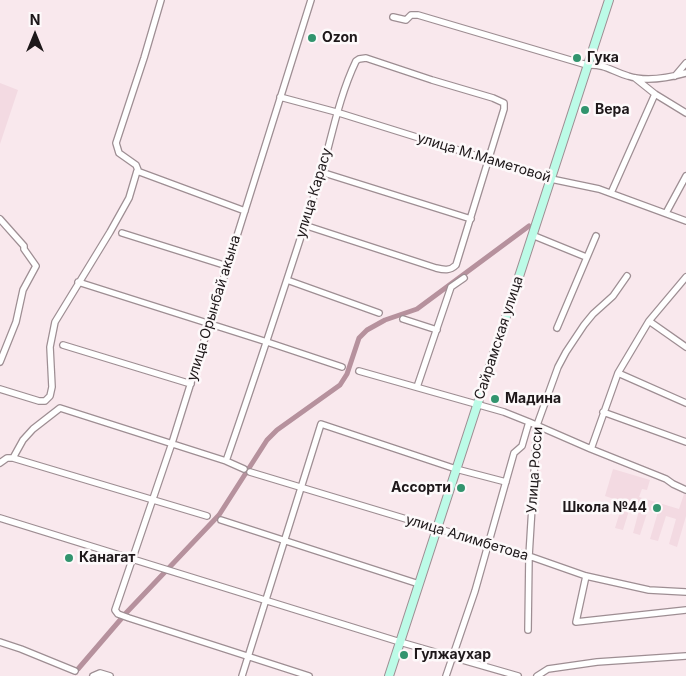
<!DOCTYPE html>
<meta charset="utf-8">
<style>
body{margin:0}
#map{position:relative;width:686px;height:676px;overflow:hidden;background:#f9e8ed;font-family:Inter,sans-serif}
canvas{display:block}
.north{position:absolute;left:10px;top:10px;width:50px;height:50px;-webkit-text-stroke:4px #fdf9fa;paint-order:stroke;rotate:0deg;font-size:14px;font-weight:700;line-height:20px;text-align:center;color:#1e181a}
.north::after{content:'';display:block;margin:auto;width:18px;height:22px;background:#1e181a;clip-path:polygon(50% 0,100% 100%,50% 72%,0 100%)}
</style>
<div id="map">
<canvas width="686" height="676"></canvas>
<div class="north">N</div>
</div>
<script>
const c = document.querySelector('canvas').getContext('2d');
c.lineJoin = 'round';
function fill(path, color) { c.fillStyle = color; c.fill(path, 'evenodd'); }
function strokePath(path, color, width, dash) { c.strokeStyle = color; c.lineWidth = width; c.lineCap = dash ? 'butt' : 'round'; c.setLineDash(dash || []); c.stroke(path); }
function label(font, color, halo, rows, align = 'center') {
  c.font = font + ' Inter,sans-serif'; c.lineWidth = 5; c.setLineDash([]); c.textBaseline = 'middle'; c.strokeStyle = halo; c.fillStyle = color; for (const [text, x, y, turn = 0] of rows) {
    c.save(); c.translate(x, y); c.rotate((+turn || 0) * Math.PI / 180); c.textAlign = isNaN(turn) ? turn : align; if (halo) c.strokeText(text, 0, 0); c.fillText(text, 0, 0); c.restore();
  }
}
fill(new Path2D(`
 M0 83 18 90 0 144Z
 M613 469 650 480 647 490 642 489 639 497 679 509 684 494 686 495V516L677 547 669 544 676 519 666 516 658 541 650 539 658 512 648 510 640 535 633 533 640 507 631 504 623 530 615 528 623 502 605 496Z`), '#f3dae2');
strokePath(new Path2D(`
 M78 669 127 612 219 515 267 440 277 430 340 385 347 374 359 338 367 330 385 320 417 309 529 226`), '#b6919d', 5);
const minor = new Path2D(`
 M393 17 406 20 411 15H418L587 65C606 64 611 71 628 76 646 82 668 78 686 73
 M675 76 686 63
 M655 94 686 113
 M280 97 336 112 551 179 599 189 686 221
 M138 170 136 165 119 153 116 143 144 58 161 0
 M321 172 471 219
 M611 193 655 94 635 78
 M666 213 686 176
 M0 219 24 246V249L36 266 23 290 16 322 0 362
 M122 233 227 266
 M532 235 586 257
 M287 280 379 313
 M78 282 267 342 342 367
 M403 319 437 330
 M649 321 686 347
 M557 328 596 236
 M63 345 191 384
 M359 371 504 412 529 422 591 449 666 479 673 484 686 490
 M618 373 686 403
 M417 387 451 287 464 278
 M0 389 39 401H45L50 396 52 387 50 347 55 322 110 232 129 198 137 171 245 211
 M603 412 686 442
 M591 449 618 373 649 321 686 277
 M13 458 207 516
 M226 461C258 369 288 277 318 184 331 143 337 101 356 61L359 59 366 58 432 80 493 98 504 103V109L456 265C450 271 444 270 436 268L304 225
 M0 463 7 458H13L23 440 33 429 60 408 226 461 244 469
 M250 472 529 556 586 576 649 590 686 592
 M0 518 400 642 518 676
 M221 520 419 584
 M586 576 576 622 686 610
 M528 630 529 556 537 425 558 367 566 352 584 325 593 314 613 296 627 276
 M0 642 21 649 75 671
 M93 676 100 673 110 676
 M242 676 321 424 456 469 506 482
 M309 676 129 618 118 614 115 610 172 443 311 0
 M446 676 475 591 514 453 522 446 529 422
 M537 676 548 669 597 662 686 656`);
const secondary = new Path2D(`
 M389 676 609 0`);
strokePath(minor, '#9e8e93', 8);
strokePath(secondary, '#9e8e93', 10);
strokePath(minor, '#fff', 5.5);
strokePath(secondary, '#bcfbe7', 8);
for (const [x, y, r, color] of [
 [312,38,5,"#32946e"],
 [577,58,5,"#32946e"],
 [585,110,5,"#32946e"],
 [495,399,5,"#32946e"],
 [461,488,5,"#32946e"],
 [657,508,5,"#32946e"],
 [69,558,5,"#32946e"],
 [404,655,5,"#32946e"]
]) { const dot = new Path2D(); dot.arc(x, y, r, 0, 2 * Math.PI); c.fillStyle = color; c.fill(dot); strokePath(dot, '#fdf9fa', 2); }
label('bold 14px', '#1e181a', '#fdf9fa', [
 ["Ozon",322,38],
 ["Гука",587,58],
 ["Вера",595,110],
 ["Мадина",505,399],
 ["Ассорти",451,488,"right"],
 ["Школа №44",647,508,"right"],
 ["Канагат",79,558],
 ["Гулжаухар",414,655]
], 'left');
label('14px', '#1e181a', '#fdf9fa', [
 ["улица М.Маметовой",484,158,17],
 ["улица Карасу",314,193,-73],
 ["улица Орынбай акына",214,308,-73],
 ["Сайрамская улица",499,338,-72],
 ["Улица Росси",535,470,-86],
 ["улица Алимбетова",467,538,17]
]);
</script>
